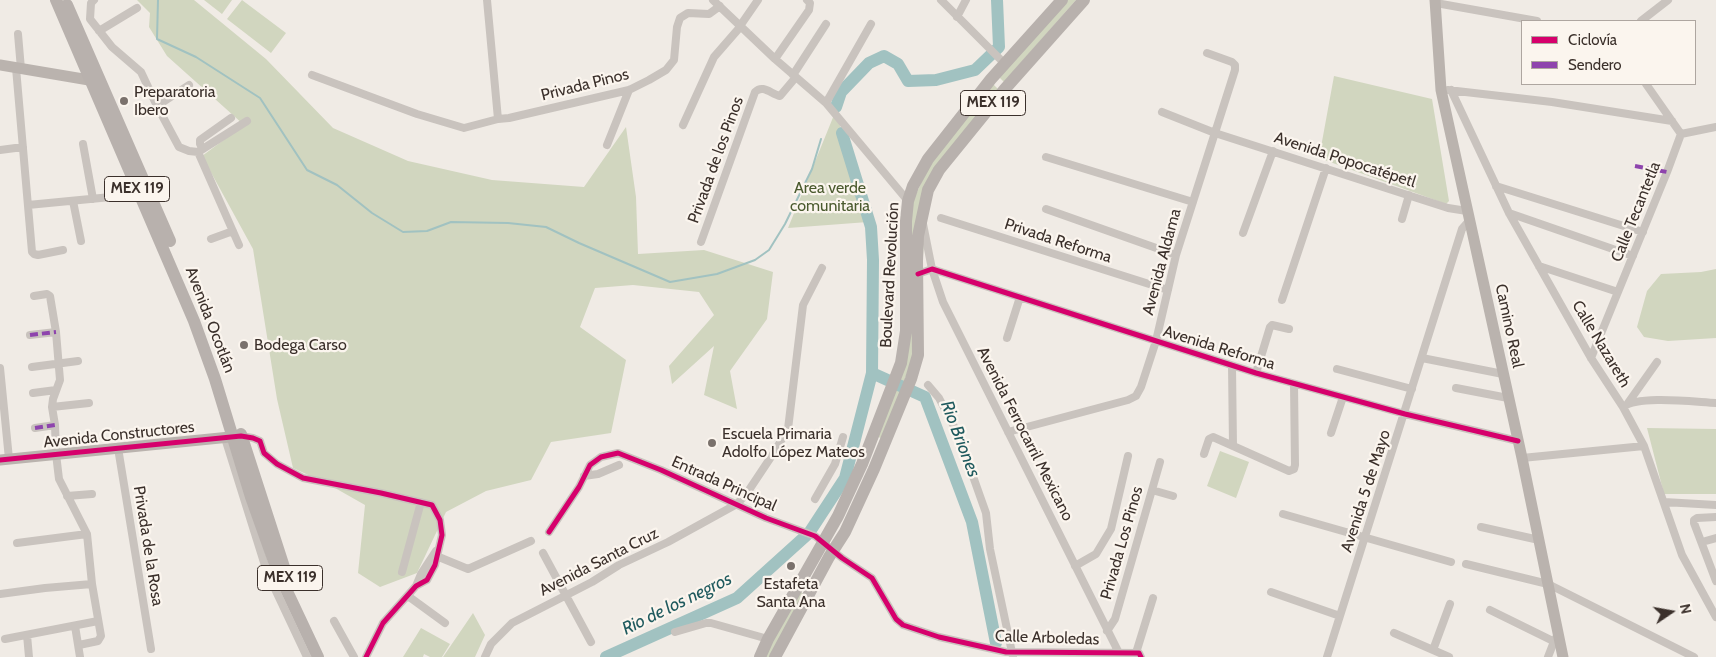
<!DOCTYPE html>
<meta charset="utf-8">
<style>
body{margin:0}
#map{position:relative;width:1716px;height:657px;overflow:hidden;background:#f0ebe5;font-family:Cabin,sans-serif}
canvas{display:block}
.legend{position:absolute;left:1521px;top:20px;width:175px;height:65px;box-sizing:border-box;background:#fbf5ee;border:1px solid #aea6a0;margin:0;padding:6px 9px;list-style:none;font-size:15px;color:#3b302b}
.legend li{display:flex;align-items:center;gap:10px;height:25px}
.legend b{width:25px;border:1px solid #aea6a0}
.north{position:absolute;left:1646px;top:587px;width:50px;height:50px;-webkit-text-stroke:4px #fbf5ee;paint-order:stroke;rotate:78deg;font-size:14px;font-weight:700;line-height:20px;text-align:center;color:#3b302b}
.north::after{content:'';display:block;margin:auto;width:18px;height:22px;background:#3b302b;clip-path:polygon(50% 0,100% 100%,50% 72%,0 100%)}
</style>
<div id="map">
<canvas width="1716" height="657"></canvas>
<ul class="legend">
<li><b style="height:6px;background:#d6006c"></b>Ciclovía</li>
<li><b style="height:6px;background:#8e44ad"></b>Sendero</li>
</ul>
<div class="north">N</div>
</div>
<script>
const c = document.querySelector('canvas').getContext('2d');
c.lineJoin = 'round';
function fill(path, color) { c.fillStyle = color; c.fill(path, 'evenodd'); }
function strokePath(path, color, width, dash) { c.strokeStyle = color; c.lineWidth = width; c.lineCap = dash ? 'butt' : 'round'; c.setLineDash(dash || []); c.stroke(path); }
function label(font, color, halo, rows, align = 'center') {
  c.font = font + ' Cabin,sans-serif'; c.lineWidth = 4.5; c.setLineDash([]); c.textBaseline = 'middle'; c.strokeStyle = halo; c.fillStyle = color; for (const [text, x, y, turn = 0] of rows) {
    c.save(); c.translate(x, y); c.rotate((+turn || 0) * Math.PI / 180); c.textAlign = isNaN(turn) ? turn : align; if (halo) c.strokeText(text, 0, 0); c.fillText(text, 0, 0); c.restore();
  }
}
fill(new Path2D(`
 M137 0H194L266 59 333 128 408 161 492 180 584 187 626 127 636 197 638 254 704 250 773 272 767 319 730 371 737 409 704 395 714 346 672 384 669 366 714 315 699 292 633 285 595 288 580 327 626 360 611 433 551 442 531 480 486 491 446 512 417 573 380 587 358 573 365 505 328 484 293 468 277 399 253 249 202 156 244 125 167 56 149 27 150 13Z
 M204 0H232L222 14Z
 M242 0 286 33 271 53 227 19Z
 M1065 0H1076L1004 82 998 76Z
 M1334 76 1432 99 1449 201 1446 204 1319 158Z
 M992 83 999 90 927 189 918 340 885 440 874 435 897 376 913 201 931 161Z
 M834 115 838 119 868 222 788 228Z
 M1716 269V338L1668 341 1644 337 1637 327 1647 291 1661 274 1701 272Z
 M1647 428 1716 429V494H1664Z
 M1220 451 1249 462 1236 498 1207 486Z
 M799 589 803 594 770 657H764Z
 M473 613 485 635 475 657H443Z
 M421 628 450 644 442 657H430L424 654 423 657H403Z`), '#d1d6bf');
strokePath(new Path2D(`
 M158 0 157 39 196 57 260 98 307 170 337 185 372 213 403 232 427 231 451 222 508 223 546 227 579 243 670 282 717 274 755 260 769 250 785 224 812 169 821 139`), '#a1c2c1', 2);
strokePath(new Path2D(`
 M836 107 841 92 869 63 884 56 898 64 908 81 936 80 975 70 999 47 997 0
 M842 133 871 227 873 260 872 373 925 397 972 522 996 643
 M606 657 737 598 809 533 845 478 872 373`), '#a1c2c1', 12);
strokePath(new Path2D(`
 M94 0 91 3 90 19 112 47 141 72 157 106
 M487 0 498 119
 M713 0 775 59 826 103 908 201
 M941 0 1004 63
 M1436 3 1537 21
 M957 17 966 0
 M1641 21 1668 0
 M740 26 758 0
 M99 31 137 8
 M18 34 21 69
 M775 59 809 10 810 3 807 0
 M16 68 32 252 34 254 38 255 63 250
 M312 75 417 114 464 128 498 119 509 118 629 90 649 80 666 70 674 60 677 27 680 18 688 13 709 14 720 6
 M793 75 826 24
 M1646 84 1681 134
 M189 85 157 106 179 147 189 151 198 152 247 121
 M1448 90 1552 102 1672 121
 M1451 90 1509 213 1539 266 1591 358 1623 407 1644 446 1682 555 1716 617
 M826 103 871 24
 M1162 112 1215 133 1448 208 1467 211
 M683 125 714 57 741 26
 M1681 134 1716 127
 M83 144 93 199
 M607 145 629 90
 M203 149 200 144V140L231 118
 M0 150 23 147
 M198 152 239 245
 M1046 157 1193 202
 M1496 186 1643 232
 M73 201 81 241
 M28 205 142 194
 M1046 209 1176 255
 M1509 213 1633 256
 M941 218 1168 290
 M1402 219 1409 195
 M923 224 932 269 943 302 1120 655
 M1243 233 1273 151
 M211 239 233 231
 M701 242 755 92C763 84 771 94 780 96L796 77
 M1539 266 1618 292
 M918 274 932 269 1256 373 1405 414 1518 441
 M34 296 47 294 50 296 56 332 60 380 53 399 52 407 55 425 56 454 59 479 87 534 92 584 101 636 98 641 79 645
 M1282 300 1326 168
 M30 335 56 332
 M1007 338 1020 297
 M1422 358 1503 374
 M1591 358 1667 172 1681 134
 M1232 366 1233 446
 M32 367 78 361
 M0 368 9 459
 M1337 369 1412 389
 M1256 373 1270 327 1272 325 1289 329
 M928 385 939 398 958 434 986 513 990 549 1013 657
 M1456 388 1508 398
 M33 393 56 390
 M1628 403 1657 362
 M52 407 89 403
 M1623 407C1639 395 1694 402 1716 403
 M35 428 55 425
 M1008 432 1128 400 1136 396 1141 387 1156 341 1176 255 1235 70V65L1232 62 1207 53
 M1331 433 1343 397
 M241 436 253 438 260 441 264 453 277 464 303 478 381 493 432 505 440 520 442 535 435 565 427 580 416 586 383 623 366 657
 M225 438 267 572 307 657
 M118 448 151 649
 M1204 454 1209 439 1213 437 1289 471 1294 469 1295 465 1294 384
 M1522 458 1644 446
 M584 476 598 474 619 465
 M1152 490 1173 496
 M67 496 92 494
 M815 499 835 464 843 437
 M1664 502 1716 505
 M1283 514 1451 562
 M1716 517 1697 518 1694 520V523L1716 581
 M1481 527 1539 540
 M549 532 579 487 590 465 601 457 618 453 661 470 766 518 815 536 842 558 872 578 896 619 903 625 939 637 1006 652 1139 653 1141 657
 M1702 542 1716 538
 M17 543 87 534
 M543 553 591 642
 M434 555 468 569 531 541
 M1466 564 1548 584 1694 657
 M1075 566 1096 554 1111 529 1128 456
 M402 572 421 502
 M416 586 421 574 436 551
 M1271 592 1340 616
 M0 594 45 588 92 584
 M408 596 445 623
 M1490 610 1553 641
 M334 621 354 657
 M75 626 80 657
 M1107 631 1115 619 1160 462
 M675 632 706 623H711L768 639
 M1394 633 1449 657
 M27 635 29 657
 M5 639 98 621
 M1433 650 1450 604
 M1136 653 1153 598
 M485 657 491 644 512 623 592 582 619 565 668 542 737 504 747 493 773 454 788 429 803 305 822 268
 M1327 657 1462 229 1469 221
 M1548 657 1555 639`), '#c9c3be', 8);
strokePath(new Path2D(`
 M1435 0 1441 90 1522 458 1563 657
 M0 65 89 80 96 78
 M0 460 240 436`), '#bab3ae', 11);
strokePath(new Path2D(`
 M56 0 194 321 215 379 251 497 277 570 318 657
 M67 5 170 241
 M241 434 284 567
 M760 657 768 639 838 516 862 464 901 363 906 331V221L908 201 913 186 928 159 991 79 1062 0
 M775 657 829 557 845 532 874 469 911 379 918 355 917 261 918 236 928 190 939 170 1004 90 1084 0`), '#b8b1ad', 12);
strokePath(new Path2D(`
 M1635 166 1667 172
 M30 335 56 332
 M35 428 55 425`), '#8e44ad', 4, [8, 4]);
strokePath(new Path2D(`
 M918 274 932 269 1256 373 1405 414 1518 441
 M0 460 241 436 253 438 260 441 264 453 277 464 303 478 381 493 432 505 440 520 442 535 435 565 427 580 416 586 383 623 366 657
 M549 532 579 487 590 465 601 457 618 453 661 470 766 518 815 536 842 558 872 578 896 619 903 625 939 637 1006 652 1139 653 1141 657`), '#d6006c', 5);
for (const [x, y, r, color] of [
 [124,101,5,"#7a716c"],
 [244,345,5,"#7a716c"],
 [712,443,5,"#7a716c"],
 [791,566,5,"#7a716c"]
]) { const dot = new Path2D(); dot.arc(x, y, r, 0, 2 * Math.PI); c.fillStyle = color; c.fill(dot); strokePath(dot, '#fbf5ee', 2); }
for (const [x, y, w] of [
 [993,103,65],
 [137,189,65],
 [290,578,65]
]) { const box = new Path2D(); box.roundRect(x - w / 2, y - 12.5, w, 25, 4); c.fillStyle = '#fbf5ee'; c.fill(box); strokePath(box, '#3b302b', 1); }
label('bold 15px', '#3b302b', null, [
 ["MEX 119",993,103],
 ["MEX 119",137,189],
 ["MEX 119",290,578]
]);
label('16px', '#3b302b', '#fbf5ee', [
 ["Privada Pinos",585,85,-14],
 ["Privada de los Pinos",716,160,-70],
 ["Avenida Popocatépetl",1345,160,18],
 ["Calle Tecantetla",1636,212,-68],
 ["Privada Reforma",1058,241,18],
 ["Avenida Aldama",1162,262,-75],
 ["Boulevard Revolución",890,275,-87],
 ["Avenida Ocotlán",210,320,69],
 ["Camino Real",1509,326,78],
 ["Calle Nazareth",1601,344,59],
 ["Avenida Reforma",1219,348,17],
 ["Avenida Ferrocarril Mexicano",1025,434,63],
 ["Avenida Constructores",119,435,-6],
 ["Entrada Principal",724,484,24],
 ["Avenida 5 de Mayo",1366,491,-72],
 ["Privada Los Pinos",1122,543,-74],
 ["Privada de la Rosa",148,546,81],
 ["Avenida Santa Cruz",599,562,-27],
 ["Calle Arboledas",1047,638,2]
]);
label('16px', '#3b302b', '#fbf5ee', [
 ["Preparatoria",134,92],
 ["Ibero",134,110],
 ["Bodega Carso",254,345],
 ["Escuela Primaria",722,434],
 ["Adolfo López Mateos",722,452],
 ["Estafeta",791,584,"center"],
 ["Santa Ana",791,602,"center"]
], 'left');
label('16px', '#4a5a2e', '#fbf5ee', [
 ["Area verde",830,188],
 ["comunitaria",830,206]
]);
label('italic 18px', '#1f5a5e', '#fbf5ee', [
 ["Rio Briones",960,439,69],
 ["Rio de los negros",677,604,-26]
]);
</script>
